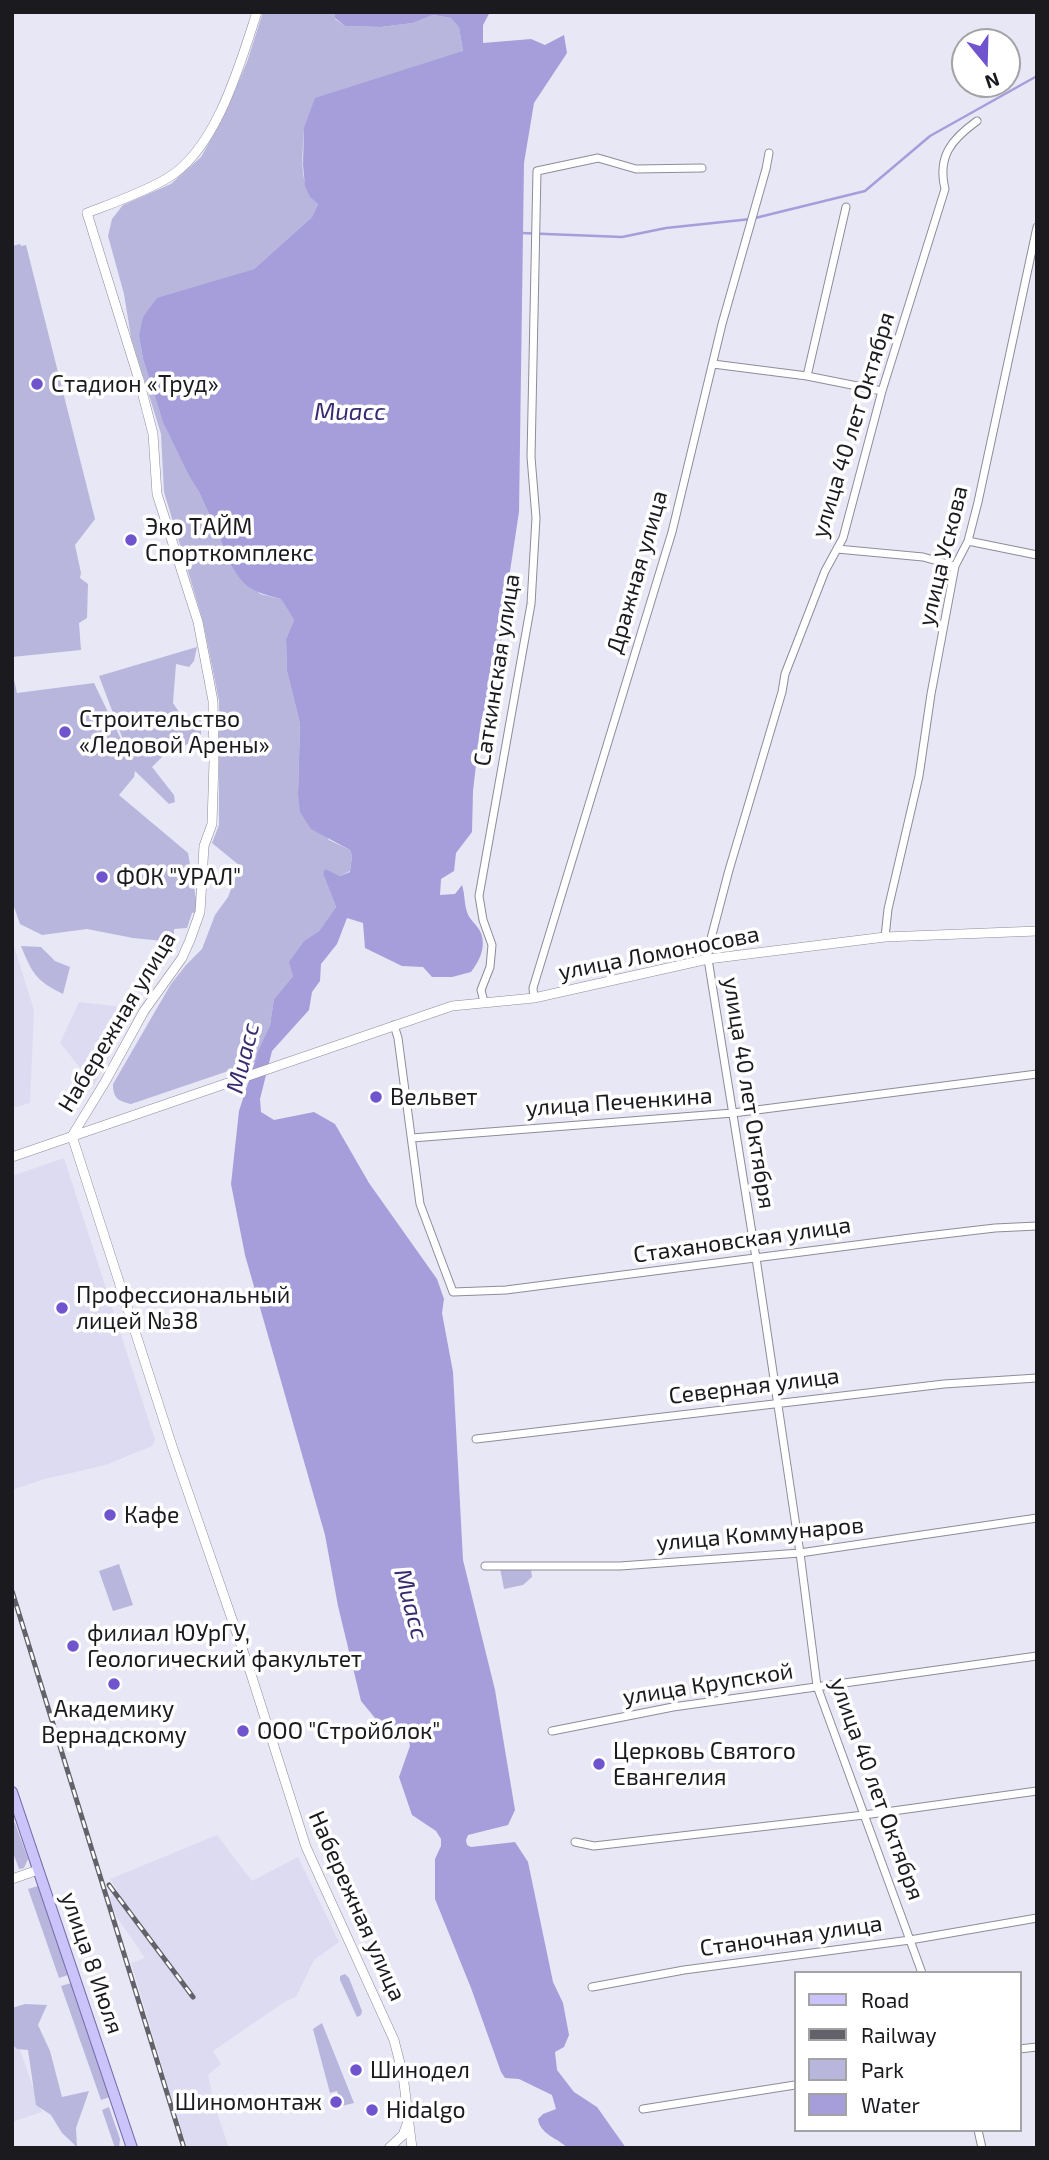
<!DOCTYPE html>
<meta charset="utf-8">
<style>
body{margin:0}
#map{position:relative;width:1049px;height:2160px;overflow:hidden;background:#e8e7f5;font-family:"Exo 2",sans-serif}
canvas{display:block}
.frame{position:absolute;inset:0;border:14px solid #1a1a1f;pointer-events:none}
.legend{position:absolute;left:794px;top:1971px;width:228px;height:161px;box-sizing:border-box;background:#fff;border:2px solid #a3a3a5;margin:0;padding:9px 12px;list-style:none;font-size:21px;color:#1a1a1f}
.legend li{display:flex;align-items:center;gap:14px;height:35px}
.legend b{width:35px;border:2px solid #a3a3a5}
.north{position:absolute;left:951px;top:28px;width:70px;height:70px;box-sizing:border-box;background:#fff;border:2px solid #a3a3a5;border-radius:50%;rotate:161deg;font-size:19px;font-weight:700;line-height:28px;text-align:center;color:#1a1a1f}
.north::after{content:'';display:block;margin:auto;width:24px;height:32px;background:#6f54ce;clip-path:polygon(50% 0,100% 100%,50% 72%,0 100%)}
</style>
<div id="map">
<canvas width="1049" height="2160"></canvas>
<div class="frame"></div>
<ul class="legend">
<li><b style="height:9px;background:#cbc4fa"></b>Road</li>
<li><b style="height:9px;background:#63626a"></b>Railway</li>
<li><b style="height:19px;background:#b9b6dd"></b>Park</li>
<li><b style="height:19px;background:#a59eda"></b>Water</li>
</ul>
<div class="north">N</div>
</div>
<script>
const c = document.querySelector('canvas').getContext('2d');
c.lineJoin = 'round';
function fill(path, color) { c.fillStyle = color; c.fill(path, 'evenodd'); }
function strokePath(path, color, width, dash) { c.strokeStyle = color; c.lineWidth = width; c.lineCap = dash ? 'butt' : 'round'; c.setLineDash(dash || []); c.stroke(path); }
function label(font, color, halo, rows, align = 'center') {
  c.font = font + ' "Exo 2",sans-serif'; c.lineWidth = 7; c.setLineDash([]); c.textBaseline = 'middle'; c.strokeStyle = halo; c.fillStyle = color; for (const [text, x, y, turn = 0] of rows) {
    c.save(); c.translate(x, y); c.rotate((+turn || 0) * Math.PI / 180); c.textAlign = isNaN(turn) ? turn : align; if (halo) c.strokeText(text, 0, 0); c.fillText(text, 0, 0); c.restore();
  }
}
fill(new Path2D(`
 M12 940 34 1010 30 1103 12 1108Z
 M79 1002 115 1006 124 1011 127 1025 94 1085 60 1043Z
 M64 1158 155 1440 152 1446 106 1465 45 1479 12 1490V1176Z
 M217 1835 252 1881 298 1857 339 1942 314 1960 296 1997 286 2001 213 2051 221 2064 208 2075 215 2107 229 2148H187L131 1963 145 1958 116 1916 109 1898 118 1891 110 1879Z
 M12 2027 42 2112 12 2122Z`), '#dddbf1');
fill(new Path2D(`
 M263 12H335V19L345 26 381 27 413 23 433 15 451 18 459 26 463 51 304 129C303 154 297 185 318 204L312 217 254 269 212 282 139 336 143 359 163 421 189 476 199 492 226 552V556L260 594 281 599 294 620 286 639 287 671 300 724 298 794 329 840 350 850 352 856 350 871 340 876 325 870 323 874 336 907 319 931 305 940 293 976 274 999 270 1025 255 1062 131 1104C118 1101 113 1098 113 1084L171 984 186 965 202 949 215 915 228 897 240 866 212 843 219 825V701L203 621 164 492 161 434 131 337 124 294 108 236 112 219 123 205 171 184 201 157 221 122 247 62Z
 M20 244 21 246 26 245 95 519 75 545 81 573 80 578 88 584 87 618 79 623 81 650 12 657V246Z
 M197 647 194 661 189 667 176 664 173 703 183 718 201 716V739L167 752 152 767 174 795 175 802 169 804 135 771 134 777 119 795 188 853 197 904V912L192 913 187 928 174 929V942L133 938 87 929 42 935 20 924 12 901V671L17 693 94 683 130 758 99 676Z
 M21 946 41 947 55 961 70 967 63 994C36 981 32 973 21 946Z
 M119 1564 133 1605 113 1611 99 1571Z
 M500 1568 531 1569 532 1577 523 1585 504 1589Z
 M12 1821 15 1823 28 1859 24 1868 19 1869 12 1850Z
 M38 1886 68 1975 59 1978 28 1889Z
 M345 1974 349 1978 362 2011 361 2015 357 2017 340 1980V1976Z
 M71 1983 110 2097 101 2100 61 1986Z
 M25 2004 47 2005 38 2025 50 2051 62 2097 89 2091 76 2128 77 2147 62 2133 51 2115 36 2105 28 2050 17 2049 12 2044V2008Z
 M322 2023 354 2103 342 2106 337 2091 330 2093 313 2029Z
 M109 2107 120 2139 119 2148H115L102 2110Z`), '#b9b6dd');
fill(new Path2D(`
 M335 12H490L483 25V43L531 39 545 45 564 35 567 53 534 103 524 163 519 512 502 624 501 649 495 676 481 721 473 791 472 832 456 853 454 871 441 879 440 895 455 894 462 885C465 894 464 903 467 912 469 919 476 924 480 931 487 946 480 960 471 972L452 977H432L423 967 402 966 365 948 363 923 347 918 337 944 321 964 320 981 312 992 309 1010 272 1051 260 1099 261 1112 274 1120 314 1112 335 1124 369 1183 437 1279 444 1299 442 1313 453 1372 463 1560 495 1690 515 1810 508 1825 468 1835 466 1840 467 1845 471 1847 515 1842 528 1862 553 1982 563 2003 569 2035 564 2047 555 2052 557 2070 574 2092 597 2107 626 2148H568C557 2138 540 2134 538 2119L543 2114 556 2109 552 2095 519 2079 505 2078 501 2072 471 1988 435 1899V1859L441 1846V1839L436 1831 412 1815 399 1777 410 1746 407 1730 375 1718 361 1701 338 1606 325 1535 245 1255 231 1184 239 1111 258 1052 270 1025 274 999 293 976 289 962 305 940 319 931 336 907 323 874 325 869 340 876 350 872 352 856 350 850 311 829 300 812 298 794 300 724 287 671 286 639 294 620 281 599C246 590 243 586 226 556V552L199 492 189 476 163 422 143 359 139 336 143 317 157 298 254 269 312 217 318 204 310 197 305 186 303 165 304 128 315 98 463 51 459 27 451 18 433 15 413 23 381 27 345 26 335 18Z`), '#a59eda');
strokePath(new Path2D(`
 M521 233 622 237 666 228 751 219 865 191 930 136 1037 76`), '#a59eda', 2.5);
const minor = new Path2D(`
 M713 364 807 376 882 391
 M807 376 846 207
 M968 541 1037 555
 M837 549 923 557 955 566
 M885 937 888 909 919 776 931 694 955 566 968 541 978 502 1037 227
 M534 998 533 988 672 532 722 324 766 169 769 153
 M484 1002 481 990 490 967 492 945 483 920 479 896 531 604 536 518 531 457 537 171 598 158 636 169 702 168
 M394 1025 398 1038 420 1204 453 1292 506 1290 918 1237 995 1228 1037 1226
 M412 1138 733 1113 1037 1074
 M476 1439 944 1384 1037 1378
 M485 1566H620L800 1553 1037 1518
 M552 1731 673 1707 1037 1656
 M575 1842 594 1846 864 1815 1037 1791
 M922 1973 817 1686 800 1553 756 1258 708 959V950L729 870 782 692 785 674 825 571 843 538 882 391 945 189C937 156 952 139 977 121
 M592 1987 684 1970 910 1940 1037 1918
 M1019 2049 1037 2047
 M643 2109 795 2085
 M978 2130 982 2148`);
const tertiary = new Path2D(`
 M257 12C240 64 216 151 166 179 142 193 113 203 87 213L139 380 153 434 157 494 198 622 213 701 214 761 212 824 204 846 200 912 190 940 182 958 144 1011 105 1082 72 1136 172 1446 251 1674 306 1847 394 2040 403 2075 412 2148
 M12 1157 452 1006 534 998 708 959 885 937 1037 931
 M12 1879 38 1870
 M389 2148 403 2135 407 2124`);
const primary = new Path2D(`
 M12 1792 132 2148`);
strokePath(minor, '#8d8c99', 9);
strokePath(tertiary, '#8d8c99', 10);
strokePath(primary, '#776eab', 12);
strokePath(minor, '#fff', 7);
strokePath(tertiary, '#fff', 9);
strokePath(primary, '#cbc4fa', 10);
const rail = new Path2D(`
 M12 1591 184 2148
 M109 1885 193 1997`);
strokePath(rail, '#63626a', 5);
strokePath(rail, '#fff', 2.5, [8]);
for (const [x, y, r, color] of [
 [37,384,7,"#6f54ce"],
 [131,540,7,"#6f54ce"],
 [65,732,7,"#6f54ce"],
 [102,877,7,"#6f54ce"],
 [376,1097,7,"#6f54ce"],
 [62,1308,7,"#6f54ce"],
 [110,1515,7,"#6f54ce"],
 [73,1646,7,"#6f54ce"],
 [114,1684,7,"#6f54ce"],
 [243,1731,7,"#6f54ce"],
 [599,1764,7,"#6f54ce"],
 [356,2070,7,"#6f54ce"],
 [336,2102,7,"#6f54ce"],
 [372,2110,7,"#6f54ce"]
]) { const dot = new Path2D(); dot.arc(x, y, r, 0, 2 * Math.PI); c.fillStyle = color; c.fill(dot); strokePath(dot, '#fff', 2.5); }
label('23px', '#1a1a1f', '#fff', [
 ["Стадион «Труд»",51,384],
 ["Эко ТАЙМ",145,527],
 ["Спорткомплекс",145,553],
 ["Строительство",79,719],
 ["«Ледовой Арены»",79,745],
 ["ФОК \"УРАЛ\"",116,877],
 ["Вельвет",390,1097],
 ["Профессиональный",76,1295],
 ["лицей №38",76,1321],
 ["Кафе",124,1515],
 ["филиал ЮУрГУ,",87,1633],
 ["Геологический факультет",87,1659],
 ["Академику",114,1709,"center"],
 ["Вернадскому",114,1735,"center"],
 ["ООО \"Стройблок\"",257,1731],
 ["Церковь Святого",613,1751],
 ["Евангелия",613,1777],
 ["Шинодел",370,2070],
 ["Шиномонтаж",322,2102,"right"],
 ["Hidalgo",386,2110]
], 'left');
label('23px', '#1a1a1f', '#fff', [
 ["улица 40 лет Октября",853,425,-73],
 ["улица Ускова",943,556,-76],
 ["Дражная улица",637,572,-74],
 ["Саткинская улица",497,670,-81],
 ["улица Ломоносова",659,953,-11],
 ["Набережная улица",117,1022,-59],
 ["улица 40 лет Октября",749,1093,81],
 ["улица Печенкина",619,1102,-4],
 ["Стахановская улица",742,1240,-8],
 ["Северная улица",754,1386,-7],
 ["улица Коммунаров",760,1534,-5],
 ["улица Крупской",708,1684,-9],
 ["улица 40 лет Октября",877,1789,70],
 ["Набережная улица",357,1906,66],
 ["Станочная улица",791,1936,-8],
 ["улица 8 Июля",92,1963,71]
]);
label('italic 24px', '#39296f', '#fff', [
 ["Миасс",350,412],
 ["Миасс",243,1058,-76],
 ["Миасс",411,1604,75]
]);
</script>
